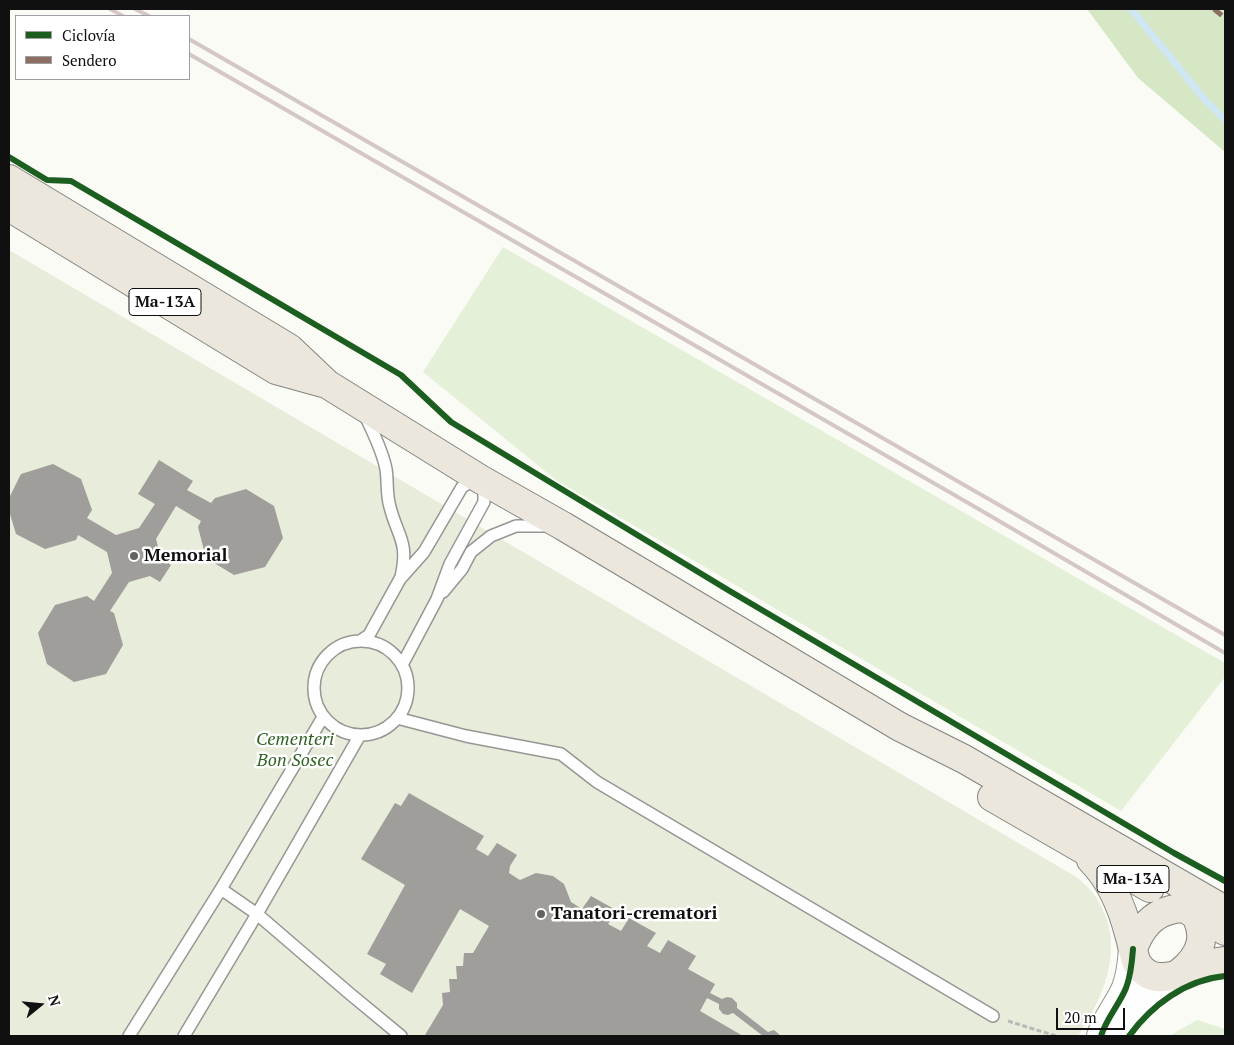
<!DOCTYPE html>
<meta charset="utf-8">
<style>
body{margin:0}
#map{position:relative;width:1234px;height:1045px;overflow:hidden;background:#fbfbf6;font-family:"PT Serif",serif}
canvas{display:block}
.frame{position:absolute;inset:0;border:10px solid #101010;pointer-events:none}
.legend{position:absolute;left:15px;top:15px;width:175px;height:65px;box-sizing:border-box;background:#fff;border:1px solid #9f9f9f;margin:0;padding:6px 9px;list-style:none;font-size:15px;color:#101010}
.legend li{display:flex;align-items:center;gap:10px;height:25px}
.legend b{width:25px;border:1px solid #9f9f9f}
.north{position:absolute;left:15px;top:980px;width:50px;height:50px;-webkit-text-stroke:4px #fff;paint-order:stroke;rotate:73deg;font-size:14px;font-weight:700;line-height:20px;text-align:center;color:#101010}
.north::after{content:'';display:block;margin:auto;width:18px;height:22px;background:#101010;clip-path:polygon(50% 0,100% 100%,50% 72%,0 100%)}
.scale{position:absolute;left:1056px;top:1008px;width:69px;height:22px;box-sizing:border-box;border:2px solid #101010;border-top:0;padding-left:6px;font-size:15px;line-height:18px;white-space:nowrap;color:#101010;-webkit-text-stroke:4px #fff;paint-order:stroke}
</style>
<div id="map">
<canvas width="1234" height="1045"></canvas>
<div class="frame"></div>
<ul class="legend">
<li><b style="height:6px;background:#1b5e20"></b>Ciclovía</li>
<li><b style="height:6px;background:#8d6e63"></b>Sendero</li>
</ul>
<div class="north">N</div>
<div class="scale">20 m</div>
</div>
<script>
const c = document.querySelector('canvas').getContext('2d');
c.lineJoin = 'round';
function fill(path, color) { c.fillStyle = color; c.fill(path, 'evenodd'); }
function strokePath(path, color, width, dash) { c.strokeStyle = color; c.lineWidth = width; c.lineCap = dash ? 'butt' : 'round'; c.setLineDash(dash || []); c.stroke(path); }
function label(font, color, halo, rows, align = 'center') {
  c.font = font + ' "PT Serif",serif'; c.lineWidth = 5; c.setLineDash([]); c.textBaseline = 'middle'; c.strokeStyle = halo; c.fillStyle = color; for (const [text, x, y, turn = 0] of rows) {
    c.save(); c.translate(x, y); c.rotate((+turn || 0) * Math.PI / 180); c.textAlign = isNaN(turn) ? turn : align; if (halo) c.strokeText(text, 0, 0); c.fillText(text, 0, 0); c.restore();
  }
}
fill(new Path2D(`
 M503 247 1225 663V677L1121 811 556 480 423 372Z
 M1197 1020 1225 1029V1036H1169Z`), '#e5f0d8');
fill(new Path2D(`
 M1087 9H1225V152L1138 78Z`), '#d6e7c6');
fill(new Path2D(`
 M9 250 1078 878C1083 883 1088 887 1092 892 1128 938 1107 993 1078 1036H9Z`), '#e7ecdb');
strokePath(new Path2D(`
 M1131 9 1205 100 1225 120`), '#cfe6f3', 7);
fill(new Path2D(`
 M159 460 193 481 187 490 211 503 215 498 246 489 274 506 283 538 265 567 234 575 206 558 198 527 201 521 176 506 156 539 161 558 171 565 160 582 150 576 129 582 110 611 114 613 123 645 106 674 74 682 47 664 38 633 55 605 87 596 94 601 112 573 107 552 78 535 76 540 45 549 16 534 9 511V498L21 474 53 464 81 479 92 510 87 518 116 535 139 528 155 504 138 494Z
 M409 793 484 836 476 849 488 856 497 843 517 855 510 866 509 873 520 880 536 873 553 876 564 884 571 902 582 909 591 896 616 910 608 924 621 931 629 918 656 933 647 946 660 953 668 940 696 956 688 969 715 984 710 993 722 999 727 997 732 998 737 1003V1008L768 1032 774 1030 781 1036H763L733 1013 728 1015 723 1014 719 1009V1004L707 998 700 1011 743 1036H428L425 1035 443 1005 442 993 450 992 449 979H457L456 966H463L464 953H473L489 926 460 909 412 993 380 974 386 964 367 954 405 885 361 859 395 803 401 806Z`), '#9f9e9b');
const service = new Path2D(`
 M365 415C373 433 382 449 386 469 388 481 386 494 390 507 398 538 409 541 401 577
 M443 592 462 569 471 552 491 536 516 526H548
 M360 641 369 635 400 579 424 552 462 487 474 480 480 479 484 488V502L450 564 437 599 402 665
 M314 688a47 47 0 1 1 94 0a47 47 0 1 1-94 0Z
 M397 718 466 736 561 754 597 782 993 1016
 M221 889 257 914 349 993 401 1036
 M129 1036 221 889 323 717
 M184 1036 257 914 360 735`);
const tertiary = new Path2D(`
 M1120 1029 1136 1005 1143 999 1178 974
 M1101 1036C1106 1019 1119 1005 1126 988 1131 975 1132 963 1133 949`);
const primary = new Path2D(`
 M9 179 289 348 327 384 480 479 563 526 900 727 964 759 1225 910
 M9 207 276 370 323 383
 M992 797 1150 888
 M1091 860C1110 879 1122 907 1129 934 1132 943 1133 954 1137 963 1143 973 1152 978 1163 977 1183 977 1202 963 1225 961
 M1189 911 1225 931
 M1133 949C1146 913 1169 904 1207 909
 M1178 974C1204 954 1209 932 1189 905`);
strokePath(service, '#969694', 14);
strokePath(tertiary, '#969694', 30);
strokePath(primary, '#838381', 30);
strokePath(new Path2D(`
 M1008 1021 1056 1036`), '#b9b9b8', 3, [5, 2.5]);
strokePath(service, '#fefefe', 11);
strokePath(tertiary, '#fefefe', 28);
strokePath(primary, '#ebe7dc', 28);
strokePath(new Path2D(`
 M110 9 123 16
 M135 9 149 16
 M189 39 1225 635
 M189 54 970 504 1225 653`), '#d6c7c7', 4);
strokePath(new Path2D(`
 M1214 9 1225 18`), '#8d6e63', 5, [10, 5]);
strokePath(new Path2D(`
 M9 157 47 180 71 181 401 375 451 422 728 590 1174 853 1225 881
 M1101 1036C1106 1019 1119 1005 1126 988 1131 975 1132 963 1133 949
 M1129 1036C1152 1005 1185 980 1225 976`), '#1b5e20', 6);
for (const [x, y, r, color] of [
 [134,556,5,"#626260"],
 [541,914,5,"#626260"]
]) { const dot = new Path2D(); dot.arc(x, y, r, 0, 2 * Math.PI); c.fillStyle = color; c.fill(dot); strokePath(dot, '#fff', 2); }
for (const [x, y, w] of [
 [165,302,72],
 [1133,879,72]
]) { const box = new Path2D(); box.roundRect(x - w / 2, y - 13.5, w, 27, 4); c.fillStyle = '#fff'; c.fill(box); strokePath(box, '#101010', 1); }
label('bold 16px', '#101010', null, [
 ["Ma-13A",165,302],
 ["Ma-13A",1133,879]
]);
label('bold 18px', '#101010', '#fff', [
 ["Memorial",144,556],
 ["Tanatori-crematori",551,914]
], 'left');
label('italic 18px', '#316324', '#fff', [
 ["Cementeri",295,740],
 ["Bon Sosec",295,761]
]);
</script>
